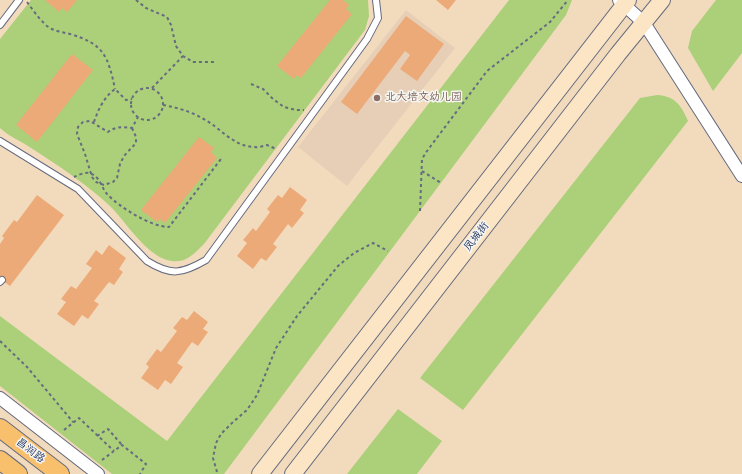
<!DOCTYPE html>
<meta charset="utf-8">
<style>
body{margin:0}
canvas{display:block;background:#f2dbbd}
</style>
<canvas width="742" height="474"></canvas>
<script>
const c = document.querySelector('canvas').getContext('2d');
c.lineJoin = 'round';
function fill(path, color) { c.fillStyle = color; c.fill(path, 'evenodd'); }
function strokePath(path, color, width, dash) { c.strokeStyle = color; c.lineWidth = width; c.lineCap = dash ? 'butt' : 'round'; c.setLineDash(dash || []); c.stroke(path); }
function label(font, color, halo, rows, align = 'center') {
  c.font = font + ' "Architects Daughter","LXGW WenKai TC",sans-serif'; c.lineWidth = 3; c.setLineDash([]); c.textBaseline = 'middle'; c.strokeStyle = halo; c.fillStyle = color; for (const [text, x, y, turn = 0] of rows) {
    c.save(); c.translate(x, y); c.rotate((+turn || 0) * Math.PI / 180); c.textAlign = isNaN(turn) ? turn : align; if (halo) c.strokeText(text, 0, 0); c.fillText(text, 0, 0); c.restore();
  }
}
fill(new Path2D(`
 M406 10 455 48 347 186 298 147Z`), '#e7cfb7');
fill(new Path2D(`
 M31 0H368L369 16 365 30 204 244C193 255 184 265 167 260 146 254 127 224 112 208 88 185 59 166 31 148 21 141 8 136 0 128V39Z
 M509 0H572L566 15 224 474H112L0 386V316L167 441Z
 M716 0H742V53L713 91 688 48 692 31Z
 M657 95C675 96 681 105 688 121L463 410 420 378 640 98Z
 M398 409 442 441 417 474H347Z`), '#abd079');
fill(new Path2D(`
 M45 0H77L67 12 62 8 59 12Z
 M330 0H343L349 5 346 9 352 14 301 78 297 75 294 79 277 66Z
 M436 0H456L448 10Z
 M406 16 444 44 417 81 400 69 410 55 405 51 357 114 341 102Z
 M72 54 93 70 37 142 16 125Z
 M199 137 214 148 211 152 217 158 165 223 160 219 157 222 141 210Z
 M290 187 307 200 300 210 304 213 292 228 288 224 273 244 277 247 266 261 261 258 253 269 237 256 247 243 243 240 253 228 256 231 270 212 267 209 278 195 282 198Z
 M37 195 64 215 10 286 0 279V244L4 238 2 236 14 220 17 222Z
 M109 245 126 258 119 269 123 272 114 285 109 282 94 301 99 304 88 319 82 315 74 326 57 314 66 302 61 299 71 286 76 289 92 268 86 264 96 250 102 255Z
 M194 311 208 322 203 329 208 332 198 346 192 342 177 363 183 367 171 384 165 380 158 390 141 378 149 367 146 364 157 349 161 352 177 331 173 328 182 317 187 320Z`), '#edaa79');
const lane = new Path2D(`
 M0 25 19 0
 M0 141 78 189 147 261C171 276 182 274 206 260L367 39 378 18 376 0
 M0 282 2 280`);
const street = new Path2D(`
 M619 0 644 23 742 176
 M0 398 98 474`);
const secondary = new Path2D(`
 M260 474 628 0
 M293 474 618 54 662 0`);
const primary = new Path2D(`
 M0 428 60 474
 M0 460 18 474`);
strokePath(lane, '#666b7f', 8);
strokePath(street, '#666b7f', 14);
strokePath(secondary, '#666b7f', 18);
strokePath(primary, '#666b7f', 20);
strokePath(new Path2D(`
 M136 0 146 8 167 17 171 25 176 46 183 56 193 62H214
 M27 2C33 10 39 19 47 26 53 31 62 32 70 34 104 44 108 56 115 89
 M251 84 263 89 273 99 284 107 296 110H304
 M131 104a16 16 0 1 1 32 0a16 16 0 1 1-32 0Z
 M152 88 183 56
 M163 105C179 108 193 112 207 121 222 130 235 147 255 147 258 148 263 146 267 145L276 149
 M94 122C98 110 104 97 115 89L126 100 132 99
 M132 128 136 137V143L124 156 120 164 117 178 113 182 104 185 96 182 92 177 85 154 77 134 78 127 83 122 90 121 108 132C116 126 123 127 132 128L138 117
 M422 171 441 183
 M74 177C78 175 85 172 89 173 100 176 101 187 107 194 119 207 151 227 169 227L221 159
 M420 211 422 159 427 151 487 71 550 22 568 0
 M0 341 27 367 73 422
 M64 430 79 418 114 451
 M97 436 108 429 122 445
 M102 460 122 445 146 464 140 474
 M217 472 213 458 216 443 221 434 233 422 247 410 257 395 276 348 297 316 338 266 354 253 373 243 388 251`), '#666b7f', 2, [3, 3]);
strokePath(lane, '#fff', 6);
strokePath(street, '#fff', 12);
strokePath(secondary, '#fce5c4', 16);
strokePath(primary, '#f8bf6c', 18);
for (const [x, y, r, color] of [
 [377,98,4,"#8d6e63"]
]) { const dot = new Path2D(); dot.arc(x, y, r, 0, 2 * Math.PI); c.fillStyle = color; c.fill(dot); strokePath(dot, '#f6f6f2', 1.5); }
label('11px', '#785e54', '#f6f6f2', [
 ["北大培文幼儿园",385,98]
], 'left');
label('11px', '#1b2f5e', '#f6f6f2', [
 ["凤城街",477,237,-52],
 ["昌润路",30,451,37]
]);
</script>
